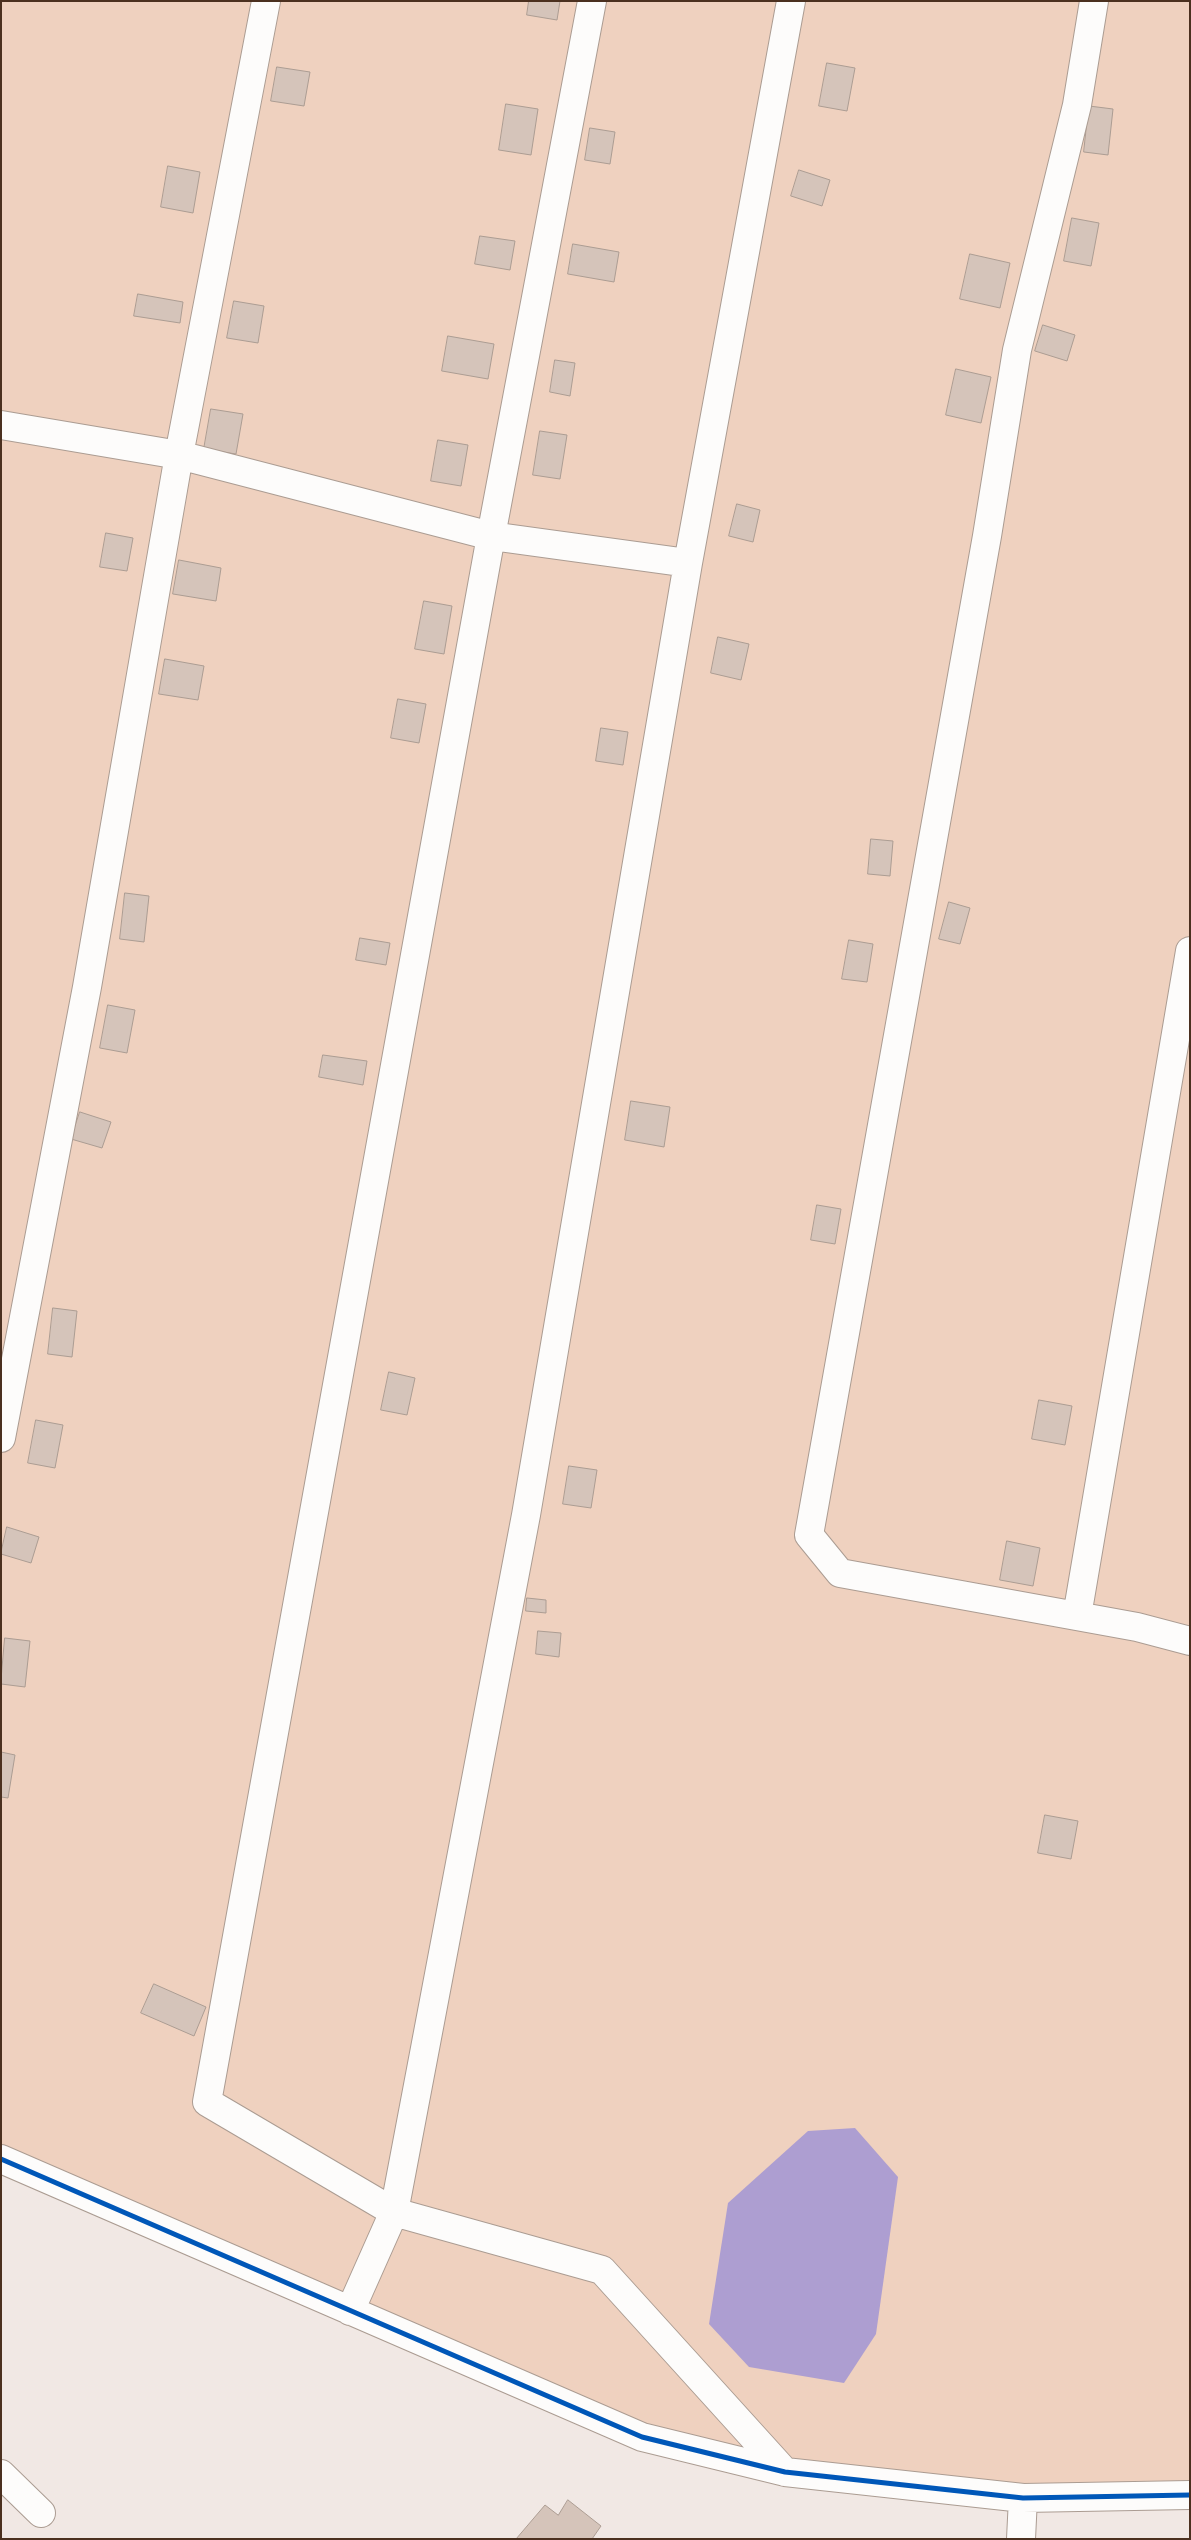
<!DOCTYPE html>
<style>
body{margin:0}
#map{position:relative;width:1191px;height:2540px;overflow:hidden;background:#f1e8e4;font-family:Montserrat,sans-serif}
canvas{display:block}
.frame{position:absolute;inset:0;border:2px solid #4b301f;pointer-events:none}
</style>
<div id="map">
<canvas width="1191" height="2540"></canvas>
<div class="frame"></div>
</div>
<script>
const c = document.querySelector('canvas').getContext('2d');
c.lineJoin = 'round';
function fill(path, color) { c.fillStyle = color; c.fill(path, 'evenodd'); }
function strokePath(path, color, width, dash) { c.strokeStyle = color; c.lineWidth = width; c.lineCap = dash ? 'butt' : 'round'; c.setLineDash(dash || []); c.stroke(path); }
fill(new Path2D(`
 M1 1H1190V2495L1023 2498 642 2437 1 2159Z`), '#efd1bf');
fill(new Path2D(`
 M855 2128 898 2177 876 2334 844 2383 749 2367 709 2324 728 2203 808 2131Z`), '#ad9ed1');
const building = new Path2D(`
 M529 1H560L557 20 527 15Z
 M827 63 855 68 847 111 819 106Z
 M277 67 310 72 304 106 271 101Z
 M506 104 538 109 531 155 499 150Z
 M1089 106 1113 109 1108 155 1084 152Z
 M590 128 615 132 610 164 585 160Z
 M168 166 200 172 193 213 161 207Z
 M799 170 830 180 822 206 791 196Z
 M1072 218 1099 223 1091 266 1064 261Z
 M480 236 515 241 510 270 475 264Z
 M573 244 619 252 614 282 568 274Z
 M970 254 1010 263 1000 308 960 299Z
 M138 294 183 302 180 323 134 316Z
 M234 301 264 306 258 343 227 338Z
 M1043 325 1075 335 1067 361 1035 351Z
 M448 336 494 344 488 379 442 371Z
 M555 360 575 363 570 396 550 392Z
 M956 369 991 377 981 423 946 415Z
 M211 409 243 414 236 454 204 449Z
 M540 431 567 435 560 479 533 475Z
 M438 440 468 445 461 486 431 481Z
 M737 504 760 510 753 542 729 536Z
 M106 533 133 538 127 571 100 567Z
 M179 560 221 568 216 601 173 594Z
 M424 601 452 606 444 654 415 649Z
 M718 637 749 644 741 680 711 673Z
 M165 659 204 666 198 700 159 694Z
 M398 699 426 704 419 743 391 738Z
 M601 728 628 732 623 765 596 761Z
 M871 839 893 841 890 876 868 874Z
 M125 893 149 896 144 942 120 939Z
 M949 902 970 908 960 944 939 939Z
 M360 938 390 943 386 965 356 960Z
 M849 940 873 944 867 982 842 979Z
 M108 1005 135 1010 127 1053 100 1048Z
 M323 1055 367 1061 363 1085 319 1077Z
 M631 1101 670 1107 664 1147 625 1140Z
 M80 1112 111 1122 102 1148 71 1139Z
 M817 1205 841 1209 835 1244 811 1240Z
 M53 1308 77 1311 72 1357 48 1354Z
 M389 1372 415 1378 407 1415 381 1410Z
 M1039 1400 1072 1406 1065 1445 1032 1439Z
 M36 1420 63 1425 55 1468 28 1463Z
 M569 1466 597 1470 591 1508 563 1504Z
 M7 1527 39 1537 31 1563 1 1554Z
 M1007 1541 1040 1548 1033 1586 1000 1580Z
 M527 1598 546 1600V1613L526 1611Z
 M538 1631 561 1633 559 1657 536 1654Z
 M5 1638 30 1641 25 1687 1 1684Z
 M1 1752 15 1755 8 1798 1 1797Z
 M1045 1815 1078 1821 1071 1859 1038 1853Z
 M154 1984 206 2007 194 2036 141 2013Z
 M568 2500 601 2526 592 2539H516L545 2505 558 2515Z`);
fill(building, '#d5c4ba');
strokePath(building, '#ac9d93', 1);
const minor = new Path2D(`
 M592 1 491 536 207 2102 394 2212 602 2270 785 2472
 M1094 1 1077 105 1017 350 987 536 809 1535 840 1573 1137 1627 1190 1641
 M1 425 179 455 491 536 688 563
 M1 1438 87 987 179 455 266 1
 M1077 1616 1190 951
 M1 2159 642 2437 785 2472 1023 2498 1190 2495
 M350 2311 394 2212 526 1515 688 563 791 1
 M1 2474 41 2513
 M1021 2539 1023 2498`);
strokePath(minor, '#ab9c92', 30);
strokePath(minor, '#fdfcfb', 28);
strokePath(new Path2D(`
 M1 2159 642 2437 785 2472 1023 2498 1190 2495`), '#0057b8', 5);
</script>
